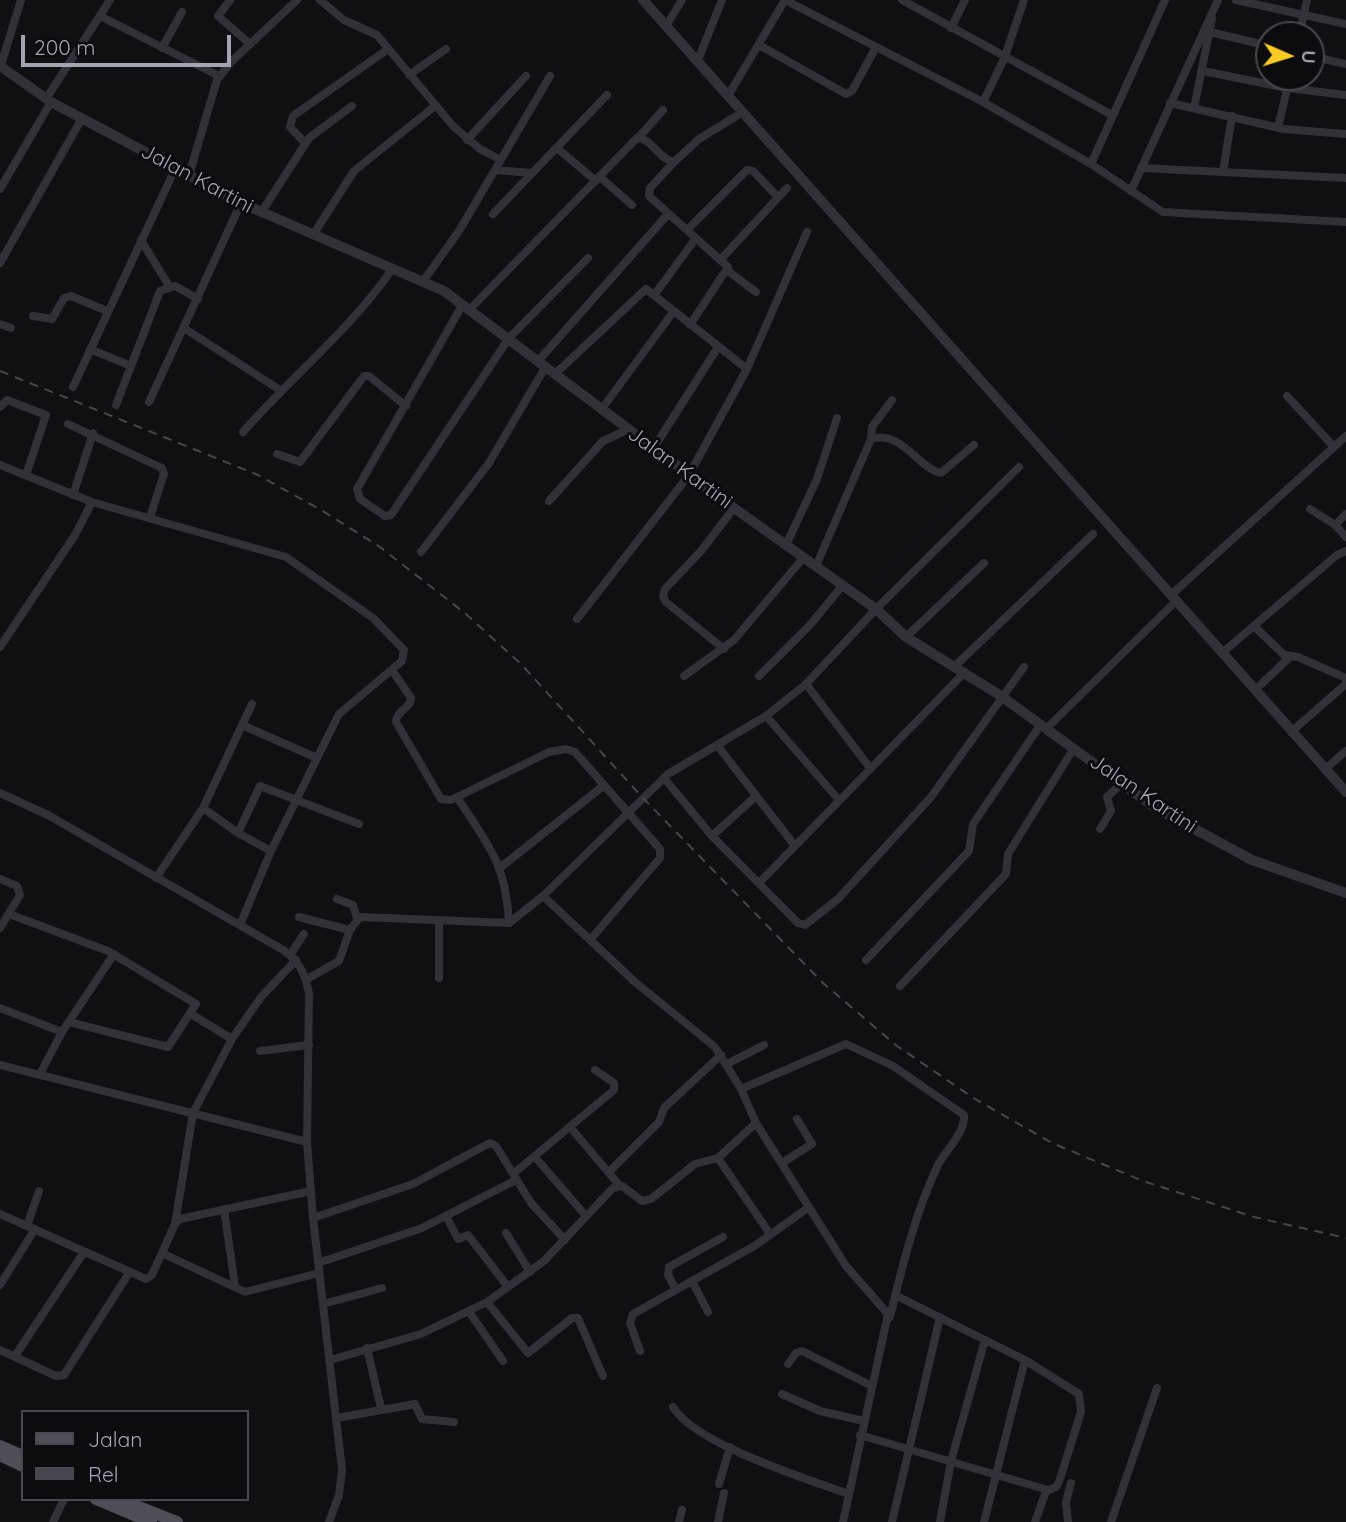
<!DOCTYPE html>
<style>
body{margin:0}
#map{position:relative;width:1346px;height:1522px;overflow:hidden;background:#101012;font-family:Quicksand,sans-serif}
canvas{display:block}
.legend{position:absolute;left:21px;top:1410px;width:228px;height:91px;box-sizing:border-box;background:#0c0b0d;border:2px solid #48484f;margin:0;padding:9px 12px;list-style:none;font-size:21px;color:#a1a4b3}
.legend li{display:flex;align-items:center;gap:14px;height:35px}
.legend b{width:35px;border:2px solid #48484f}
.north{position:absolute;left:1255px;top:21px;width:70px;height:70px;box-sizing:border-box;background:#0c0b0d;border:2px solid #48484f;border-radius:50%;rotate:93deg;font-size:19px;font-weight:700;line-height:28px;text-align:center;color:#a1a4b3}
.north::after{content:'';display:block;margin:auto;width:24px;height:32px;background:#f7cb23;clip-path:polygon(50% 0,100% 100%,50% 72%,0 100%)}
.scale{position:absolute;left:21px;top:35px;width:210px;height:32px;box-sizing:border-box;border:4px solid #a1a4b3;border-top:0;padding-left:9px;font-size:21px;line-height:24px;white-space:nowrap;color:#a1a4b3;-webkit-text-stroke:5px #0c0b0d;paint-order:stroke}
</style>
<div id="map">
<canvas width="1346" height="1522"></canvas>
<ul class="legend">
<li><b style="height:9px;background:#4d4e56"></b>Jalan</li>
<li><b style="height:9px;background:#46474e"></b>Rel</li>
</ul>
<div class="north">U</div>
<div class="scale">200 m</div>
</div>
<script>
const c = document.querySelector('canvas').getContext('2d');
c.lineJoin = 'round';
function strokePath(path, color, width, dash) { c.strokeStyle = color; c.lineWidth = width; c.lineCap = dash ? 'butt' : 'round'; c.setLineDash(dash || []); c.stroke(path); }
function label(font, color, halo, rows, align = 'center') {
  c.font = font + ' Quicksand,sans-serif'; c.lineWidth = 6; c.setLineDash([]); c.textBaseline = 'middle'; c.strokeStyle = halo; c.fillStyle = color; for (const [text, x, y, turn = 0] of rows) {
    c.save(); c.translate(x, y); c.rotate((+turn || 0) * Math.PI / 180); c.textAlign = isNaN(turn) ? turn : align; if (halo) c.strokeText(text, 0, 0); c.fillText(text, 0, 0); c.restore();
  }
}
strokePath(new Path2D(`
 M230 0 218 16 250 44
 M320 0 344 20 377 35 453 126 480 149 501 160
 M902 0 1112 115
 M1236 0 1346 24
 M100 16 219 76
 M666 26 682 0
 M951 28 965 0
 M1210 32 1269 46
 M1299 35 1307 0
 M759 45 846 94 852 91 876 47
 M162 48 182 12
 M1311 56 1346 64
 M698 60 722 0
 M0 68 21 0
 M1203 71 1287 88 1346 95
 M409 75 446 49
 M729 94 785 0 983 102 1091 164 1163 212 1346 222
 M46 99 110 0
 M983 102 1004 59 1024 0
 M1170 103 1284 129 1346 134
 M1194 108 1212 19
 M1278 127 1290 77
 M639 137 663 110
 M467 140 526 76
 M305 143 290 127 293 116 388 49
 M557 148 596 181
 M674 162 650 188 649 196 728 267 690 325
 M1091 164 1165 0
 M1141 168 1346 178
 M495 170 532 173
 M1223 172 1232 116
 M189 175 217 80 231 62 297 0
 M600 177 632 205
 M0 189 51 102
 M1131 191 1218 0
 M261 213 309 138 352 106
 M493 214 607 95
 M687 230 747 170 753 171 778 197
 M313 235 354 171 435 106
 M141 240 169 286
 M721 259 787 188
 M0 263 81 120
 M728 271 756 292
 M424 280 459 231 550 76
 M655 294 696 238
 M463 304 357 489 360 499 385 516 391 515 509 338 588 258
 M470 309 637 138C652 138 658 159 674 162L699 139 743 112
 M33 316 52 319 64 298 71 296 107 311
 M0 324 11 328
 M184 328 280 390
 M90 349 131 366
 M539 360 668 214
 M556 373 646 289 747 369
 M73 387 176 167
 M1287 396 1334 447
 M149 402 241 203
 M116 405 160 291 175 286 198 299
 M0 407 7 400 46 415 26 475
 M601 410 674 311
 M68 424 162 468 164 474 150 517
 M243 432C292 376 351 329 393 268
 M871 439 872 427 892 400
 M653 449 718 347
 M277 454 300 462 364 376H369L406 406
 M0 465 92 502 286 557 373 618 404 650 402 661 339 714 271 851 240 925
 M73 495 93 433
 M549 501 603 441 627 430
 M1310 509 1335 525 1346 537
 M1335 525 1346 514
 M786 545 817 479 837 418
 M421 552 489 463 546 366
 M816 566 871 439C901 429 919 469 941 473L974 445
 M1171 595 1346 436
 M577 619 689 475 747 369 807 232
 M1254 626 1284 655 1298 657 1346 678
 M906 637 984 563
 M0 647 75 535 92 502
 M724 649 666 602 663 596 665 589 701 551 734 508
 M1222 653 1337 555 1346 551
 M955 666 1093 534
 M392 670 411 698C411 709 396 710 396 722L441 799 451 800 549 752 566 749 575 752 660 849V858L590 940
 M684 676 734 640 804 557
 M759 676 810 625 842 586
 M806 684 870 768
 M1255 690 1291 656
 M766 716 839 800
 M242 725 317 758
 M1047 728 1176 601
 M1291 732 1346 684
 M717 745 795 846 965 672
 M1325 769 1346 751
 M664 778 712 836 798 923 805 925 838 899 931 797 1024 667
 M0 793 48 815 283 950C299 961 306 975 309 994L307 1142 313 1218 342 1470 339 1495 329 1522
 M457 797C488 845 506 863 509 923
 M203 808 238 833 271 851
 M1100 829 1111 811 1107 797 1122 783
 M238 833 260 786 359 824
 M712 836 755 797
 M501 867 602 787
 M156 878 203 808 252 704
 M0 879 17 886 20 895 0 928
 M759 883 795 846
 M543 896 635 982 715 1047 741 1089 756 1123 846 1266 888 1314 843 1522
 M337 899 353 905 357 918
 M9 914 108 951 196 1004 168 1047 69 1022
 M299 917 350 930
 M439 920V978
 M290 955 304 934
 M866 960 969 851 973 824 1041 724
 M307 979 339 961 350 930 360 917 509 923 543 896 668 774 766 716 806 684 876 609 1019 467
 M900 986 1006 874 1008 854 1074 748
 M0 1008 62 1032
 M191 1014 232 1039
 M260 1051 309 1045
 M727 1064 764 1045
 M0 1065 307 1142
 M40 1074 62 1032 114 954
 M741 1089 846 1044 893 1066 964 1115C966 1132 944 1152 937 1167 915 1214 902 1267 890 1317
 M570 1127 620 1186
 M535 1157 586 1216
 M718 1158 770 1234
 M782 1163 812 1144 797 1119
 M609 1172 659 1122 664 1108 721 1055
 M513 1174 614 1090V1083L595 1070
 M224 1209 235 1286
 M0 1214 146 1279 152 1275 175 1224 180 1219 311 1191
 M446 1216 458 1239 468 1235 508 1287
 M313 1218 413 1184 490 1143 496 1146 531 1203 565 1240
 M175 1224 193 1113 232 1039 261 997 296 960
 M27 1226 39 1191
 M506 1233 530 1272
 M162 1253 245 1292 319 1273
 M318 1263 422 1228 516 1180
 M692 1281 708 1312
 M0 1285 35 1229
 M676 1290 668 1275 669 1267 723 1237
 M895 1295 1025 1360 1079 1394 1081 1412 1059 1482 1056 1487 1046 1491 1035 1522
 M487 1302 528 1353 572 1318H578L603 1376
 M323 1304 382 1288
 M470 1313 503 1361
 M367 1348 381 1408
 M0 1350 56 1376 64 1375 129 1273
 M640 1351 630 1323 633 1314 756 1245 809 1207
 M15 1356 84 1252
 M330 1360 421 1334 487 1302 544 1261 613 1188 622 1186 642 1201 651 1199 695 1164 718 1158 756 1123
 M788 1364 796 1353 802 1351 872 1386
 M782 1394 820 1411 864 1421
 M673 1407C695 1444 805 1478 848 1494
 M337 1418 415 1404 422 1419 454 1422
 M860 1435 1048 1490
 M719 1484 730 1447
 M53 1522 64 1499
 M679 1522 682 1510
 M718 1522 724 1493
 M892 1522 940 1317
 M940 1522 951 1461 985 1340
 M984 1522 1025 1360
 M1068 1522 1066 1502 1071 1483
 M1111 1522 1157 1388`), '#313137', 8);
strokePath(new Path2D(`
 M643 0 1346 792
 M0 66 51 102 241 203 444 291 734 508 876 609 906 637 1001 696 1154 807 1252 860 1346 893`), '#313137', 10);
strokePath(new Path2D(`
 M0 1446 23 1456
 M0 1455 23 1466
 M96 1499 151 1522
 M119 1499 177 1522`), '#4d4e56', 12);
strokePath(new Path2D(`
 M0 371 258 475 321 510 380 547 466 614 521 664 642 797 823 983 897 1046 975 1099 1052 1143 1143 1181 1254 1217 1346 1238`), '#46474e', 2, [9, 7]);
label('21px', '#a1a4b3', '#0c0b0d', [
 ["Jalan Kartini",197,179,28],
 ["Jalan Kartini",680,468,36],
 ["Jalan Kartini",1143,794,34]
]);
</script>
